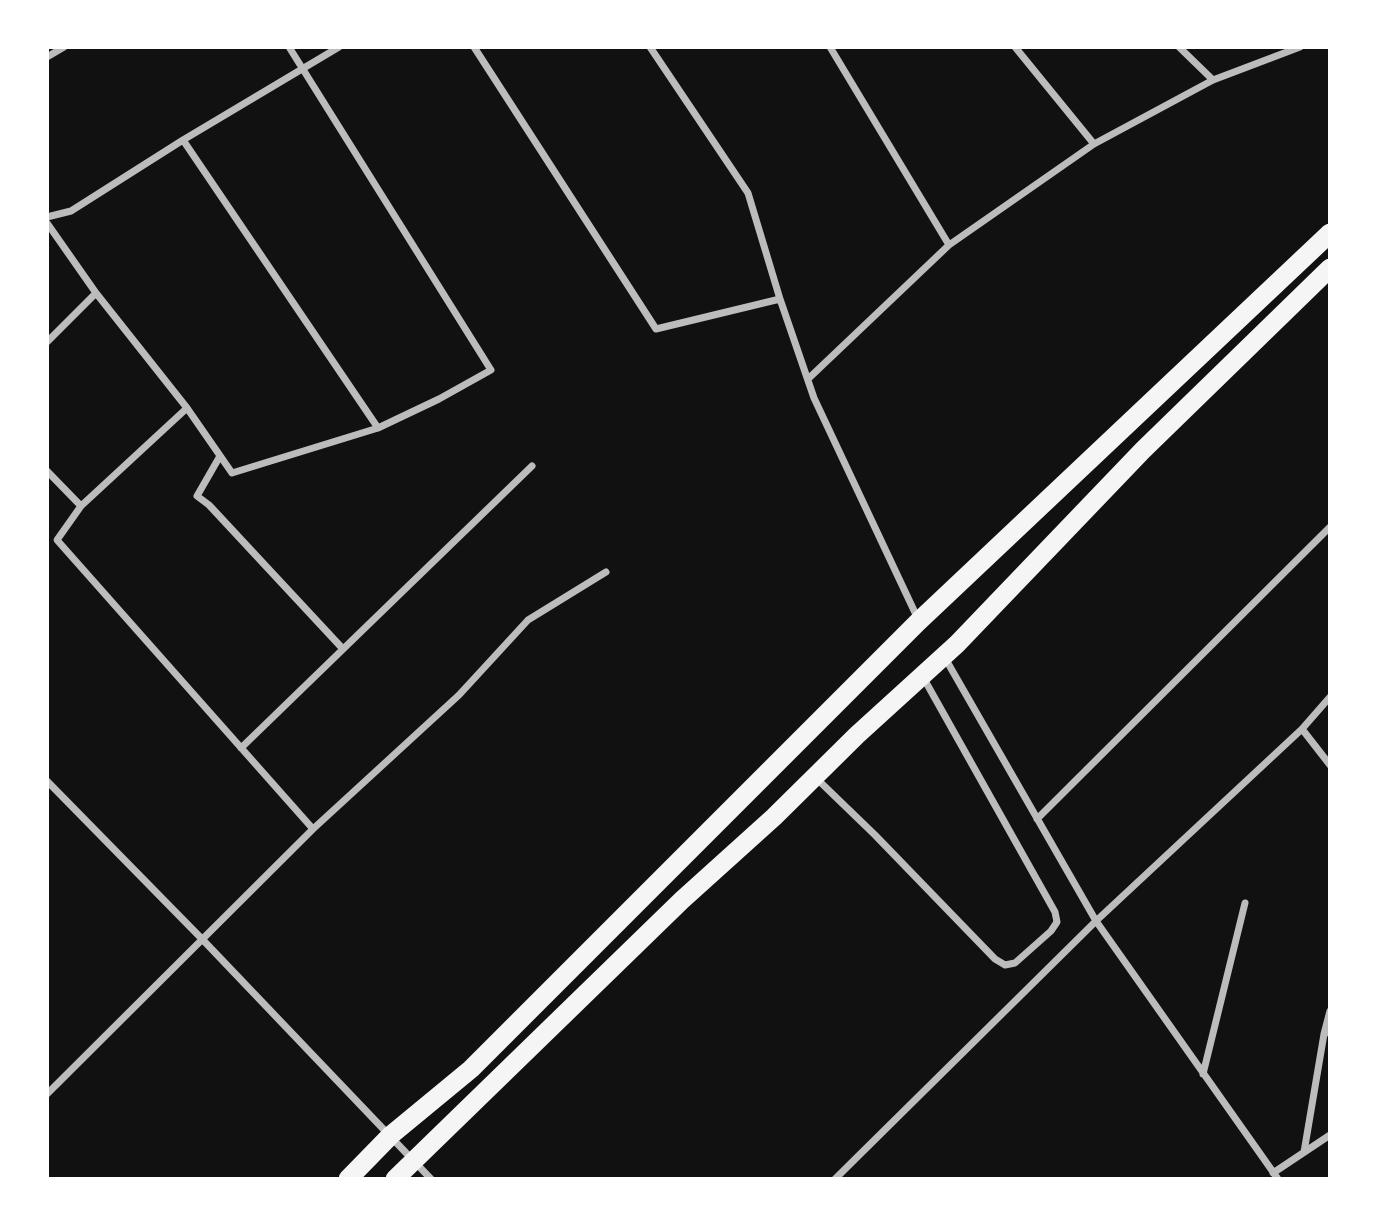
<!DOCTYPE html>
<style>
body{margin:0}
#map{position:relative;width:1377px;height:1226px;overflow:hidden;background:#111;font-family:"Nunito Sans",sans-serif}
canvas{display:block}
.frame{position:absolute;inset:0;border:49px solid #fff;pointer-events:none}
</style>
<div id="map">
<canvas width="1377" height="1226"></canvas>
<div class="frame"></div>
</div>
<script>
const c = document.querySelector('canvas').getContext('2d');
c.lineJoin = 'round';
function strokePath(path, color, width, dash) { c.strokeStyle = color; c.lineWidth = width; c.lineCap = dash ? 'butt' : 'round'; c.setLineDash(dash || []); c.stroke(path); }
strokePath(new Path2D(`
 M474 47 656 329 780 299 748 193 650 47
 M1015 47 1094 144
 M1179 47 1213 80
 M47 57 64 47
 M183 140 378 428
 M47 217 71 211 183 140 339 47
 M47 223 96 293 187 408 232 473 378 428 439 399 491 370 289 47
 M949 245 1094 144 1213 80 1300 47
 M780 299 814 398 918 619
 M47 342 96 293
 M808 379 949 245 830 47
 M220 456 197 496 209 505 343 649
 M47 471 81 506 187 408
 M81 506 57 540 313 829
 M945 658 1096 921 1278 1179
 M1302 729 1330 765
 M241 748 532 466
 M816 778 875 835 995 959 1005 965 1015 963 1051 931 1057 922 1055 912 923 677
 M47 781 202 939 431 1179
 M1037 819 1330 527
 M1324 1034 1330 1011
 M1203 1074 1245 903
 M47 1094 313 829 459 695 528 620 606 572
 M1304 1152 1324 1034 1330 1031
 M1273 1173 1330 1135
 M835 1179 1096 921 1302 729 1330 697`), '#bcbcbc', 7);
strokePath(new Path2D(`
 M348 1179 391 1135 471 1069 919 621 1330 233
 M395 1179 682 900 774 817 857 735 957 644 1143 450 1330 268`), '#f5f5f5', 19);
</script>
